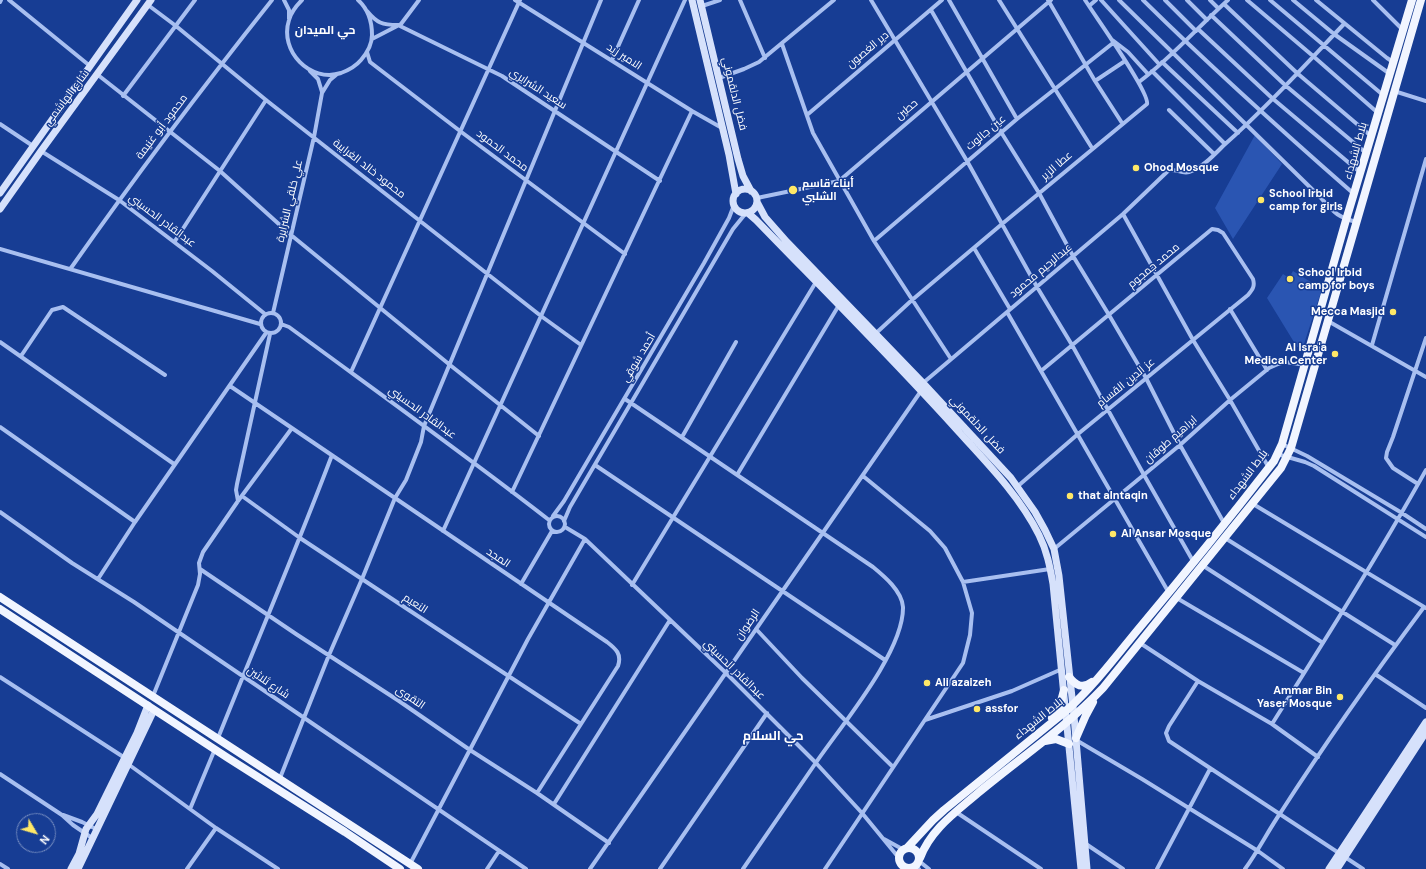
<!DOCTYPE html>
<meta charset="utf-8">
<style>
body{margin:0}
#map{position:relative;width:1426px;height:869px;overflow:hidden;background:#173d94;font-family:"DM Sans",sans-serif}
canvas{display:block}
.north{position:absolute;left:16px;top:813px;width:40px;height:40px;box-sizing:border-box;background:#173d94;border:1px solid #748bbf;border-radius:50%;rotate:128deg;font-size:11px;font-weight:700;line-height:16px;text-align:center;color:#fff}
.north::after{content:'';display:block;margin:auto;width:14px;height:18px;background:#ffe867;clip-path:polygon(50% 0,100% 100%,50% 72%,0 100%)}
</style>
<div id="map">
<canvas width="1426" height="869"></canvas>
<div class="north">N</div>
</div>
<script>
const c = document.querySelector('canvas').getContext('2d');
c.lineJoin = 'round';
function fill(path, color) { c.fillStyle = color; c.fill(path, 'evenodd'); }
function strokePath(path, color, width, dash) { c.strokeStyle = color; c.lineWidth = width; c.lineCap = dash ? 'butt' : 'round'; c.setLineDash(dash || []); c.stroke(path); }
function label(font, color, halo, rows, align = 'center') {
  c.font = font + ' "DM Sans",Cairo,sans-serif'; c.lineWidth = 3; c.setLineDash([]); c.textBaseline = 'middle'; c.strokeStyle = halo; c.fillStyle = color; for (const [text, x, y, turn = 0] of rows) {
    c.save(); c.translate(x, y); c.rotate((+turn || 0) * Math.PI / 180); c.textAlign = isNaN(turn) ? turn : align; if (halo) c.strokeText(text, 0, 0); c.fillText(text, 0, 0); c.restore();
  }
}
fill(new Path2D(`
 M1255 135 1282 164 1233 239 1215 208Z
 M1293 271 1322 289 1303 347H1297L1267 298 1283 274 1289 278Z`), '#2a55b2');
strokePath(new Path2D(`
 M9 0 90 66
 M284 0 289 10V19
 M302 0C296 6 291 12 289 20 279 51 310 83 341 73 349 70 356 66 361 60 367 53 372 45 372 35 372 22 368 9 358 0
 M515 0 692 111 722 128
 M740 0 765 58
 M871 0 967 161 1037 287 1072 345 1144 475 1193 561
 M949 0 1017 119
 M999 0 1092 148
 M1048 0 1095 81 1122 123
 M1085 0 1089 6
 M1101 0 1159 64
 M1119 0 1319 196C1333 211 1336 217 1357 222
 M1143 0C1211 67 1282 131 1354 194
 M1165 0 1196 31
 M1187 0 1207 20
 M1210 0 1218 8
 M1247 0 1313 56 1378 113
 M1270 0 1383 95
 M1293 0 1334 34 1390 74
 M1316 0 1387 58 1393 62
 M1373 0 1403 30
 M0 2 1 0
 M1224 4 1297 73 1371 136
 M148 5 176 26 266 100 541 316 581 345
 M702 6 720 0
 M931 10 1001 132 1039 193 1073 256 1109 315 1146 378 1180 445 1224 523
 M367 11C377 23 382 25 398 25L502 76 660 181
 M1211 15 1285 85 1366 153
 M1198 29 1272 98 1361 173
 M372 39 401 24 419 0
 M1111 39 1128 52 1148 74
 M782 44 813 133 874 241 951 359
 M367 52 370 62 460 131 625 254
 M612 60 639 0
 M1162 62 1238 133
 M310 71 318 79 322 92
 M1152 71 1225 144
 M98 75 220 171 291 235 450 365 539 436
 M719 78 744 69 759 62 834 0
 M1095 81 1125 61
 M1139 82C1171 58 1198 27 1228 0
 M1394 91 1426 101
 M123 96 195 0
 M1169 110 1214 154
 M807 115 942 0
 M0 124 33 146
 M41 151 119 200 212 271 265 314
 M757 198 839 181 1051 0
 M1123 214 1193 340 1230 400 1269 468
 M175 241 266 100
 M874 241 1017 119 1113 43
 M974 248 1010 309
 M0 249 260 324
 M71 268C135 177 202 88 272 0
 M1230 309 1267 370
 M1007 312 1169 593
 M261 323a10 10 0 1 1 20 0a10 10 0 1 1-20 0Z
 M273 313 314 137 322 93 330 80 336 75
 M1328 321 1426 377
 M281 324 289 327C376 391 464 454 549 520
 M874 335 912 300 1002 224 1147 104C1150 93 1098 20 1089 6L1096 0
 M0 342 174 464
 M1372 345 1426 159
 M21 356 52 310 63 307 165 375
 M351 372 520 0
 M923 383 1123 214 1169 170C1176 169 1182 174 1189 172 1202 168 1214 155 1223 146 1266 108 1305 65 1344 24
 M230 386 607 642C616 649 622 654 618 666L537 793
 M625 399 873 567C884 576 902 591 903 607 904 652 840 727 815 764 791 799 767 834 743 869
 M0 427 135 522
 M682 437 736 342
 M1282 444 1307 456 1402 513 1426 529
 M1277 454 1305 462 1314 466 1426 537
 M595 465 885 660
 M737 475 839 305
 M1418 484 1393 468 1386 458 1387 452 1393 437 1426 338
 M1018 486 1078 434 1248 295C1253 289 1255 286 1253 279L1223 233 1218 230 1212 229 1041 371
 M512 492 692 111
 M242 496 300 538 581 724
 M238 501 236 490 237 484 270 334
 M1253 504 1426 608
 M0 512 72 563 134 602 526 869
 M549 524a8 8 0 1 1 16 0a8 8 0 1 1-16 0Z
 M553 516 564 501 704 263 729 218 734 205
 M564 521 570 507 733 229 746 213
 M565 527 585 539 726 673 816 763 862 813 899 858
 M443 531 685 0
 M1225 538 1395 645
 M1054 549 1180 445 1230 400 1269 368 1278 364 1285 362 1306 365
 M1202 565 1323 643
 M200 569 296 634 399 701 470 750 537 793 609 843
 M98 579 135 522 266 333
 M963 582 1050 569
 M521 584 552 531
 M632 585 816 282
 M1175 597 1304 673
 M756 629 802 678 892 766
 M1140 643 1198 681 1272 724 1318 757
 M1375 674 1426 708
 M0 677 125 758
 M1198 681 1169 726 1166 733 1169 741 1363 869
 M153 696 198 585 200 574 199 563 203 552 238 501 292 428
 M925 720 1012 691 1062 669
 M1272 724C1325 640 1378 556 1426 470
 M218 738C256 643 296 550 332 455
 M1076 740 1142 779 1258 851 1283 869
 M128 764 216 828 278 869
 M0 774 62 815 73 825 92 838
 M280 778 329 655 362 579 395 498 406 480 421 442 424 426 601 0
 M554 804 670 620
 M190 809 215 749
 M956 812 1041 869
 M63 815 82 822 96 829
 M884 839 904 850
 M1086 844 1123 869
 M919 861 929 869
 M0 864 8 869
 M410 864 528 639 585 539
 M915 867 919 869
 M187 869 216 828
 M487 869 499 851
 M590 869 921 391
 M660 869 767 713
 M825 869 963 663 970 635 972 613 963 582 945 548 930 531 863 476
 M1157 869 1210 769
 M1245 869C1258 851 1268 831 1281 812 1326 742 1374 674 1424 607`), '#a8bff0', 4);
strokePath(new Path2D(`
 M692 0 729 155 736 194
 M700 0 738 159 743 176 751 191
 M733 201a12 12 0 1 1 24 0a12 12 0 1 1-24 0Z
 M0 193 137 0
 M757 202 765 217 787 242 923 383 1011 478 1035 512 1045 530 1054 549 1059 576 1074 716 1087 869
 M0 209 41 151 151 0
 M748 213 756 220C820 286 885 351 947 419 980 456 1017 491 1039 535 1047 551 1050 567 1053 584L1081 869
 M71 869 79 854 86 829 97 814 137 733 148 705
 M78 869 154 710
 M1329 869 1426 722
 M1337 869 1426 732`), '#d6e1fb', 7);
strokePath(new Path2D(`
 M0 597 418 869
 M0 609 228 758 345 832 400 869
 M1069 677C1076 686 1083 689 1092 682
 M1052 718 1059 709 1064 690
 M1076 738 1086 715 1093 702
 M1045 741 1056 739 1069 744
 M899 858a10 10 0 1 1 20 0a10 10 0 1 1-20 0Z
 M907 848 933 820 944 810 1066 711C1092 688 1114 659 1136 632 1183 576 1229 519 1274 461L1282 444 1346 220 1412 0
 M920 858C931 829 956 812 978 793 1020 758 1065 728 1103 688L1281 468 1291 448 1421 0`), '#f1f5ff', 8);
for (const [x, y, r, color] of [
 [1136,168,4,"#ffe867"],
 [793,190,5,"#ffe867"],
 [1261,200,4,"#ffe867"],
 [1290,279,4,"#ffe867"],
 [1393,312,4,"#ffe867"],
 [1335,354,4,"#ffe867"],
 [1070,496,4,"#ffe867"],
 [1113,534,4,"#ffe867"],
 [927,683,4,"#ffe867"],
 [1340,697,4,"#ffe867"],
 [977,709,4,"#ffe867"]
]) { const dot = new Path2D(); dot.arc(x, y, r, 0, 2 * Math.PI); c.fillStyle = color; c.fill(dot); strokePath(dot, '#173d94', 1.5); }
label('11px', '#fff', '#173d94', [
 ["دير الغصون",868,50,-40],
 ["الامير زيد",624,57,33],
 ["سعيد الشرايري",538,89,33],
 ["فضل الدلقموني",734,94,76],
 ["شارع الهاشمي",67,98,-53],
 ["حطين",907,110,-40],
 ["محمود أبو غنيمة",162,127,-53],
 ["عين جالوت",986,133,-40],
 ["محمد الحمود",502,151,37],
 ["بلاط الشهداء",1356,151,-74],
 ["عطا الزير",1057,166,-41],
 ["محمود خالد الغرايبة",369,169,38],
 ["علي خلقي الشرايرة",290,201,-77],
 ["عبدالقادر الحسيني",162,221,37],
 ["محمد جمجوم",1154,266,-40],
 ["عبدالرحيم محمود",1041,271,-40],
 ["أحمد شوقي",639,358,-59],
 ["عز الدين القسام",1126,383,-39],
 ["عبدالقادر الحسيني",422,413,36],
 ["فضل الدلقموني",977,425,47],
 ["ابراهيم طوقان",1171,440,-41],
 ["بلاط الشهداء",1248,475,-53],
 ["المجد",498,558,34],
 ["النعيم",415,604,33],
 ["الرضوان",748,625,-56],
 ["عبدالقادر الحسيني",734,670,44],
 ["شارع ثلاثين",268,683,34],
 ["التقوى",410,698,34],
 ["بلاط الشهداء",1039,719,-39]
]);
label('bold 11px', '#fff', '#173d94', [
 ["Ohod Mosque",1144,168],
 ["أبناء قاسم",802,184],
 ["الشلبي",802,197],
 ["School Irbid",1269,194],
 ["camp for girls",1269,207],
 ["School Irbid",1298,273],
 ["camp for boys",1298,286],
 ["Mecca Masjid",1385,312,"right"],
 ["Al Isra'a",1327,348,"right"],
 ["Medical Center",1327,361,"right"],
 ["that alntaqin",1078,496],
 ["Al Ansar Mosque",1121,534],
 ["Ali azaizeh",935,683],
 ["Ammar Bin",1332,691,"right"],
 ["Yaser Mosque",1332,704,"right"],
 ["assfor",985,709]
], 'left');
label('bold 12px', '#fff', '#173d94', [
 ["حي الميدان",325,31]
]);
label('bold 13px', '#fff', '#173d94', [
 ["حي السلام",773,737]
]);
</script>
